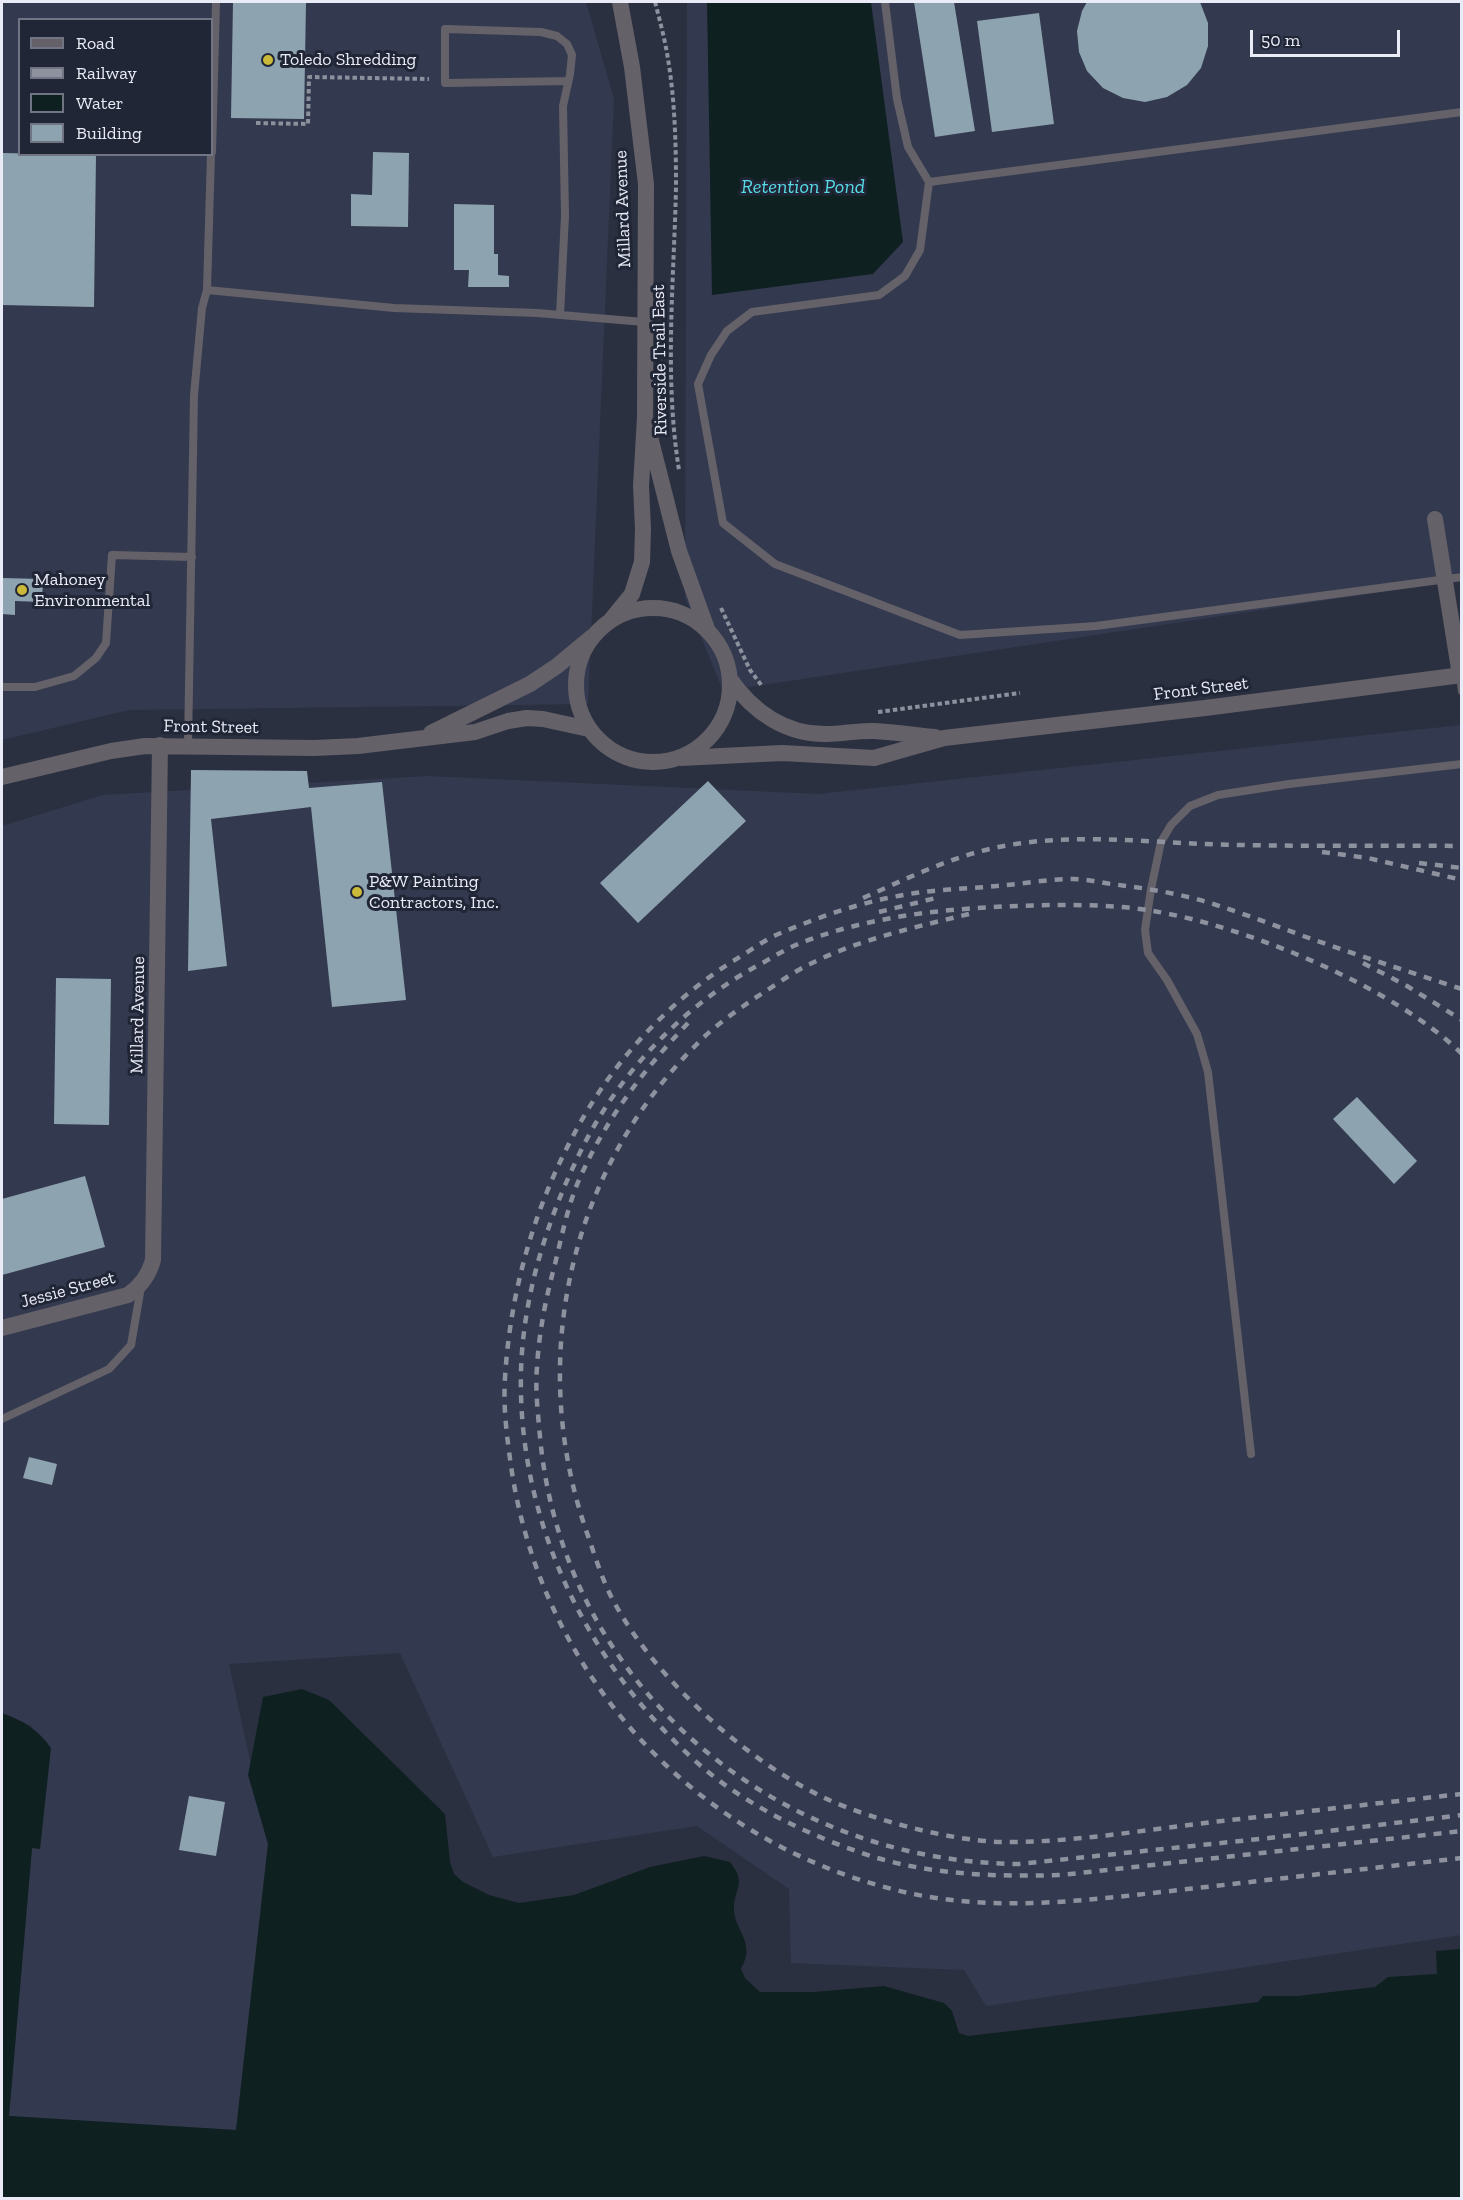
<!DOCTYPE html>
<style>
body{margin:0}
#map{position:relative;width:1463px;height:2200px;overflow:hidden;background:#2b3040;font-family:"Zilla Slab",serif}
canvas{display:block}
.frame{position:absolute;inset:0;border:3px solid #e9ecf7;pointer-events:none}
.legend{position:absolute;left:18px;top:18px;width:195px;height:138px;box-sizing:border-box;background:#212636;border:2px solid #717583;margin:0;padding:8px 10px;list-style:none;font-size:18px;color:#e9ecf7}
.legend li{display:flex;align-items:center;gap:12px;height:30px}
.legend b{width:30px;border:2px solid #717583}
.scale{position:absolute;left:1250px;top:30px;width:150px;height:27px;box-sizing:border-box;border:3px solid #e9ecf7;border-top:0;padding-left:8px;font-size:18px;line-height:21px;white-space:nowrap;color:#e9ecf7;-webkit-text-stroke:4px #212636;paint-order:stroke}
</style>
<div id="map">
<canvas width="1463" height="2200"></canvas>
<div class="frame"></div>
<ul class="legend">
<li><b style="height:8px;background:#656169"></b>Road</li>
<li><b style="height:8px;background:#8e929f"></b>Railway</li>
<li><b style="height:16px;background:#0f2021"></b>Water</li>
<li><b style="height:16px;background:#8ea3b0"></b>Building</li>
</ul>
<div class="scale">50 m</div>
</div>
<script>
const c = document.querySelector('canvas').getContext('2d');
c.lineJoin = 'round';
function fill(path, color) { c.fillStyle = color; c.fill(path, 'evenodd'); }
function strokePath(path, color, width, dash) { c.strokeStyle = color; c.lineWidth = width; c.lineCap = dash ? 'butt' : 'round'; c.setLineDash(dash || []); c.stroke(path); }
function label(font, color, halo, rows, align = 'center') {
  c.font = font + ' "Zilla Slab",serif'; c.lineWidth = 6; c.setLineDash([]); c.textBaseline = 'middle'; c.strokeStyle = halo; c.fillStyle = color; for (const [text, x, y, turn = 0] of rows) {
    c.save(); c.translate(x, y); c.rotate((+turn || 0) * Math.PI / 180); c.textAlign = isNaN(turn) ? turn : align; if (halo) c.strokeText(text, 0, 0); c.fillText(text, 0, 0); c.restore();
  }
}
fill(new Path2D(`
 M2 2H586L614 99 588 704 129 710 2 740ZM20 20H212V154H20Z
 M687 2H1461V580L723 691 685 597Z
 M1461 725V1935L986 2006 964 1970 791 1963 789 1889 697 1826 493 1857 400 1653 229 1664 268 1843 236 2130 9 2116 32 1847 40 1849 32 1726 2 1713V826L103 795 428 776 818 794Z`), '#333a4f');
fill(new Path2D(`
 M707 2H871L903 242 873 274 712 295Z
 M302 1689 329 1700 445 1814 450 1862 454 1874 463 1882 489 1895 519 1903 574 1895 650 1867 704 1856 730 1862C746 1883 736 1885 734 1906 733 1932 757 1940 741 1969L745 1978 760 1992H813L884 1986 944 2003 952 2011 959 2033 968 2036 1258 2002 1263 1996H1297L1375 1987 1388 1977 1437 1974 1436 1951 1461 1949V2198H2V1713C23 1721 38 1729 51 1748L40 1849 32 1848 9 2116 236 2130 268 1844 248 1775 263 1697Z`), '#0f2021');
fill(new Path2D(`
 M233 2H306L304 119 231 118Z
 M914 2H954L975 131 935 137Z
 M1087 2H1200L1208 23V46L1201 68 1187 85 1167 97 1145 102 1123 98 1103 88 1087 71 1079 52 1077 31 1082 11Z
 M1039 13 1054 124 992 132 977 21Z
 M373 152 409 153 408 227 351 226V194L372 195Z
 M2 153 96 155 94 307 2 305Z
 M454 204 494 205V254H498V275L509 276V287H468L469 270H454Z
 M2 578 43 579 42 602 15 601V615L2 614Z
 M191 770 307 771 309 788 382 782 406 1000 332 1007 311 807 211 819 227 966 188 971Z
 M708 781 746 821 638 923 600 883Z
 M56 978 111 979 109 1125 54 1124Z
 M1357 1097 1417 1161 1394 1184 1333 1119Z
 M85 1176 105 1247 2 1275V1199Z
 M29 1457 57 1464 52 1485 23 1478Z
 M189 1796 225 1802 216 1856 179 1850Z`), '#8ea3b0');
strokePath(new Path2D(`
 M655 2C660 21 665 40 668 59 675 101 676 145 676 187 674 281 664 377 679 470
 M256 123 308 124 309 77 429 79
 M721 608 750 670 762 686
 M878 712 1020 693`), '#8d919e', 4, [4.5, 3]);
strokePath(new Path2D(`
 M885 2 897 99 908 147 929 182
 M1462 112 929 182 920 250 905 276 879 295 752 312 727 331 711 355 698 384 723 523 775 564 960 635 1096 626 1462 577
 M212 152 216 2
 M207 290 211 154
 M560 315 565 216 563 106 570 74 572 55 567 44 557 36 541 32 445 29V83L568 81
 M1460 675 1462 691
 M2 687H35L74 676 96 658 106 643 112 555 192 557
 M188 745 194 395 202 308 207 290 394 308 537 313 644 322
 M2 1419 109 1369 131 1345 141 1287
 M1251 1454 1208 1072 1197 1034 1167 980 1148 953 1145 930 1151 889 1161 842 1171 825 1190 806 1218 795 1289 784 1462 764`), '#656169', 8);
strokePath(new Path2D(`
 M1435 519 1460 675
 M431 733 530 684 557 666 592 637
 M2 777 111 751 145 746 314 748 358 746 475 732 508 721 527 718 543 719 589 729
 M2 1328 128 1295C141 1286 149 1275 153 1260L160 745`), '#656169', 16);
strokePath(new Path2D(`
 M649 433 679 551 707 629
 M576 685a77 77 0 1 1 154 0a77 77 0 1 1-154 0Z
 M610 621 632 594 642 562 643 529 641 486 645 417 646 184 632 67 620 2
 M730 679C753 712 786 735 827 734 843 734 859 730 874 731 894 732 914 735 935 737
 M681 758 782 753 874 758 944 738 1205 708 1462 675`), '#656169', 16);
strokePath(new Path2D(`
 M1322 852 1368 858 1462 880
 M1419 863 1462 868
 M863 898C906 879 948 858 994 848 1062 833 1134 841 1203 844 1289 847 1375 845 1462 846
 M879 912 940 897
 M969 914C916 927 860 939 810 964 791 973 773 987 755 998 735 1012 714 1026 697 1044 568 1172 527 1362 587 1533 595 1556 602 1580 614 1602 640 1650 680 1693 721 1729 754 1757 790 1782 829 1800 877 1821 948 1840 1000 1842 1071 1843 1143 1830 1213 1822 1295 1813 1378 1803 1462 1794
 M1363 963 1407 986 1462 1020
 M1462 989C1409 972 1357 955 1306 937 1274 925 1242 913 1210 903 1178 893 1144 888 1111 884 1098 882 1085 879 1073 879 1048 879 1022 884 997 886 968 889 938 889 909 894 864 901 818 917 776 935 761 942 747 953 733 961 665 1004 610 1065 573 1136 533 1211 510 1294 505 1378 503 1408 507 1437 511 1466 541 1673 692 1840 896 1890 996 1915 1096 1899 1197 1888 1285 1878 1373 1868 1462 1858
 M688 1023C647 1066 609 1115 584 1169 569 1199 563 1231 555 1264 546 1297 539 1332 537 1367 535 1390 538 1413 540 1437 563 1685 773 1862 1019 1864L1269 1838 1462 1815
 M1462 1054C1394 987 1246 926 1153 911 1119 905 1083 905 1049 905 966 907 882 912 803 942 790 947 778 954 766 961 683 1004 615 1076 576 1161 545 1226 523 1299 521 1371 517 1522 589 1668 701 1766 745 1804 802 1832 856 1851 922 1875 992 1877 1061 1875L1462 1831`), '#8e929f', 4.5, [8, 8]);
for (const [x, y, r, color] of [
 [268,60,6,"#cbba39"],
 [22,590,6,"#cbba39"],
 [357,892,6,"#cbba39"]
]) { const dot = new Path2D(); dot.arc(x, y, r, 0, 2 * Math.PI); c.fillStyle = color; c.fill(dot); strokePath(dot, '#212636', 2); }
label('18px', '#e9ecf7', '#212636', [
 ["Toledo Shredding",280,60],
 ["Mahoney",34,580],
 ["Environmental",34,601],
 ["P&W Painting",369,882],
 ["Contractors, Inc.",369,903]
], 'left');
label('18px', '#e9ecf7', '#212636', [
 ["Millard Avenue",623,209,-92],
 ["Riverside Trail East",660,360,-91],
 ["Front Street",1201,689,-7],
 ["Front Street",211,727,1],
 ["Millard Avenue",138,1015,-89],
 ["Jessie Street",68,1290,-15]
]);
label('italic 20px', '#56dbe7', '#212636', [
 ["Retention Pond",803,187]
]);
</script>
